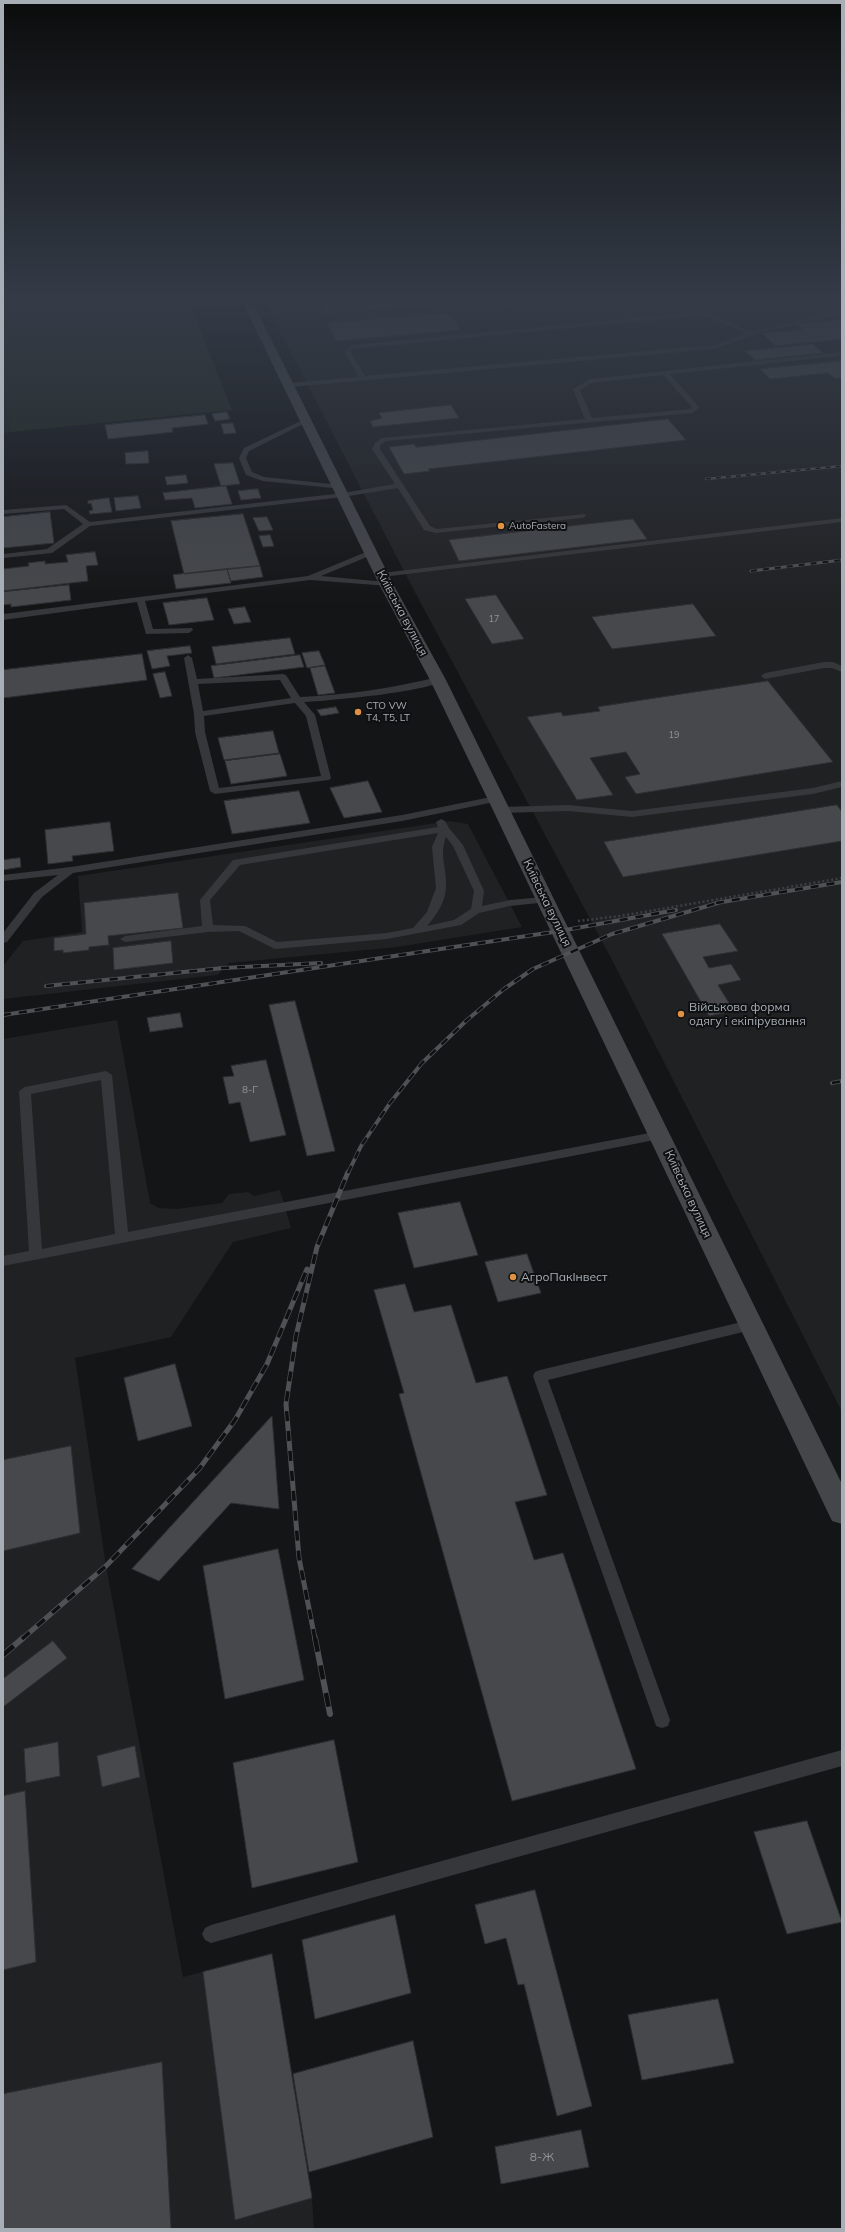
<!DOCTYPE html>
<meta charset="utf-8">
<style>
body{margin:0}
#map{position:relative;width:845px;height:2232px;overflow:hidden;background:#141516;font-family:Mulish,sans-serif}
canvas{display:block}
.frame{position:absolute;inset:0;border:4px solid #a7aeb5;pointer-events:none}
</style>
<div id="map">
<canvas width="845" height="2232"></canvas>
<div class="frame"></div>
</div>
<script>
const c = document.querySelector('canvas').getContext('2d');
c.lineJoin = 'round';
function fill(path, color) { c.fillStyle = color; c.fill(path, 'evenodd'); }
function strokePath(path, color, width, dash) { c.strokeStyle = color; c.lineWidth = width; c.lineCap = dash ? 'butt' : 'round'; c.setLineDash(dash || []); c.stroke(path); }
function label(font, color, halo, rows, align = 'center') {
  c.font = font + ' Mulish,sans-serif'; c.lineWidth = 4; c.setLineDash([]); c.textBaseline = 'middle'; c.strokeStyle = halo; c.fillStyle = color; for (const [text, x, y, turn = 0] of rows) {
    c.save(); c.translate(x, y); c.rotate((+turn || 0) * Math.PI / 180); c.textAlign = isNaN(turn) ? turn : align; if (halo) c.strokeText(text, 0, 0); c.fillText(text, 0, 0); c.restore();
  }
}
fill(new Path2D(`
 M262 297H842V1412L611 958 417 596Z
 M3 389 10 432 3 433Z
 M450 821 468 824 522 927 397 947 229 963 217 975 3 999V966L23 941 82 932 78 876Z
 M117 1020 150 1203 159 1208 176 1209 222 1203 229 1194 248 1192 254 1196 280 1190 291 1228 233 1242 171 1337 75 1358 106 1566 183 1977 272 1954 312 2198 314 2229H3V1039Z`), '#202123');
fill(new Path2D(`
 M3 297H187L232 410 10 432 3 389Z`), '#212821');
const building = new Path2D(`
 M317 297H440L444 304 325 314Z
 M449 313 461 330 336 341 327 323Z
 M842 320V339L775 346 762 333 802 330 797 324Z
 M813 344 823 353 755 360 745 351Z
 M842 361V378H834L828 373 770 379 760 369Z
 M451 405 459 418 373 427 370 421 382 418 379 413Z
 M227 412 230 419 215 421 212 414Z
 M205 415 208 424 172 428 173 432 108 439 105 425Z
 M668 419 686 440 428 469 430 471 404 474 389 447 414 444 416 447Z
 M233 423 236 433 224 434 221 424Z
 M148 451 149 463 126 464 125 453Z
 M233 463 240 484 221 486 214 464Z
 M186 475 188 483 167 485 165 477Z
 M226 486 232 504 195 508 192 498 165 500 163 493Z
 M258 489 261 498 241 500 238 491Z
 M138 496 141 508 116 511 114 498Z
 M109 498 112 512 90 514 89 511 93 510 91 503 88 504V501Z
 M50 512 54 543 3 548V517Z
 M243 514 260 566 184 574 171 521Z
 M267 517 273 530 259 531 253 518Z
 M633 519 647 539 459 561 449 540Z
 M270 535 274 546 263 547 259 536Z
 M95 552 98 565 86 566 88 581 3 591V569L29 566 28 563 45 561V564L68 562 66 555Z
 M260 566 263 577 231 581 227 569Z
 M227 569 231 583 176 589 173 575Z
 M69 585 71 600 11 607V604L3 605V592Z
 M496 595 524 639 492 644 465 599Z
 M207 598 214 620 169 625 163 603Z
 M693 604 716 636 612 649 592 617Z
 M245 607 251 622 234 624 228 609Z
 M290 638 295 654 216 664 212 647Z
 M190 646 192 653 167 656 170 666 152 669 147 651Z
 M319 651 325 665 307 668 302 653Z
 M142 654 147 680 3 698V670Z
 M300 655 304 667 214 678 211 666Z
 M325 666 335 693 318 695 310 668Z
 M165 672 172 696 160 698 153 674Z
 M768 681 833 762 636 794 625 777 640 774 626 752 590 758 613 795 577 800 527 717 561 712 563 716 600 711 598 707Z
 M336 707 339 713 321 716 317 710Z
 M273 731 279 753 224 760 218 738Z
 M280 754 287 776 231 784 225 761Z
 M368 781 382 812 344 818 330 788Z
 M299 791 310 823 232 834 224 801Z
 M837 805 842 812V841L623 877 604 842Z
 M110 822 114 851 72 856 73 861 48 864 45 830Z
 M20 858 21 867 3 870V860Z
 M178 893 183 928 108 936 109 945 89 947V950L63 953V950L54 951V938L86 934 84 903Z
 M720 924 738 951 703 957 709 968 731 964 741 980 718 985 734 1011 709 1016 662 934Z
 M171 941 173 963 114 970 113 948Z
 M295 1001 335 1151 307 1156 269 1005Z
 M180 1013 183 1027 150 1032 147 1018Z
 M266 1060 286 1135 250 1142 240 1102 229 1104 223 1077 234 1076 231 1066Z
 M460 1202 478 1255 414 1268 398 1213Z
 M527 1254 541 1293 498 1302 485 1262Z
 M405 1284 414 1312 451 1305 476 1383 507 1376 547 1495 515 1502 534 1560 563 1553 636 1769 512 1801 399 1394 404 1393 374 1290Z
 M175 1364 192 1426 138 1441 124 1378Z
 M272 1416 279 1509 231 1503 159 1581 132 1569Z
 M71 1446 80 1533 3 1551V1460Z
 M278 1549 304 1680 225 1699 203 1566Z
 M53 1641 67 1658 3 1707V1679Z
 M334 1740 358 1862 252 1888 233 1763Z
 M58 1742 60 1776 26 1783 24 1749Z
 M135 1746 140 1777 102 1787 97 1756Z
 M25 1791 36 1962 3 1970V1796Z
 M807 1821 842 1922 787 1934 754 1832Z
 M535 1890 592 2106 557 2116 524 1984 518 1985 506 1938 485 1944 475 1905Z
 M395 1915 411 1993 315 2019 302 1940Z
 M272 1954 312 2198 235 2220 203 1972Z
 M718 1999 734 2063 642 2080 628 2015Z
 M413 2041 433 2137 309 2172 293 2074Z
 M162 2062 171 2229H3V2094Z
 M581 2130 589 2167 501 2184 495 2147Z`);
fill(building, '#46484b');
strokePath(building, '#2e2f32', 1);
strokePath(new Path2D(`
 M578 921 620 916 842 878`), '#3c3e41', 2.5, [2, 2.5]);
fill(new Path2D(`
 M842 310V314L759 333 714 349 290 387 287 385 290 383 359 377 344 351 352 345 695 312 712 314 752 332ZM695 316 709 317 746 334 713 345 365 376 350 351 354 349Z
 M842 352V356L670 374 699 407 693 413 386 441 380 445V449L430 526 437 529 585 514 586 516 582 518 436 533 424 530 398 488 343 497 90 526 52 553 3 558V554L47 549 83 524 64 509 3 514V510L66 505 90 522 343 493 395 484 372 449 375 443 382 438 585 419 573 389 590 379ZM663 375 692 407 691 409 592 418 580 390 592 383Z
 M307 418 309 419V421L249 451 246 458 252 472 264 477 340 485H343V489L263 481 246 475 239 458 244 448Z
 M842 518V522L382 577 378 575 382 573Z
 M371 550 375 552 374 554 321 576 386 582 390 584 389 586 310 580 145 601 153 629 192 628 193 630 189 633 146 634 137 602 3 620V614L308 576Z
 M188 655 192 658 197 679 283 674 286 675 300 697C347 695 392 688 438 677L442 680C431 692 325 701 304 702L315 715 331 778 329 780 215 794 210 791 195 732 194 714 184 658ZM280 680 291 698 203 711 198 684ZM295 703 306 716 321 776 219 788 205 732 204 716Z
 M824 662H833L842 666V672L832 668H824L765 679 761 676 765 673Z
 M842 781V787L813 794 632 817 568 811 502 813 497 810 502 807 568 805 632 811 813 788Z
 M496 796 499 797V801L402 821 73 873 42 897 7 942 3 943V933L34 893 58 875 3 881V875L71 867 402 815Z
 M441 819 445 821 449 828 463 845 484 891 482 906 510 900 544 897 548 898 549 900 548 902 510 906 479 913 461 925 387 939 275 949 239 931 208 932 125 942 120 939 125 936 202 926 200 900 233 860 438 827 436 822ZM438 833 432 847 436 888 427 912 413 928 387 933 277 942 245 926 213 925 210 900 240 865ZM446 837 453 846 474 891 471 909 454 920 427 926C436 916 446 901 446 887 447 869 439 854 446 837Z
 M106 1071 112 1075 128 1232 660 1131 666 1135 660 1139 3 1266V1256L29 1251 19 1091 25 1087ZM101 1080 115 1234 42 1249 31 1094Z
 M750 1320 755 1321 757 1325 755 1329 548 1380 670 1720 668 1726 662 1728 656 1726 654 1720 533 1376 535 1372 540 1370Z
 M842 1750V1766L211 1943 205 1940 202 1934 205 1928 211 1925Z`), '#36373a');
fill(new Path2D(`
 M240 297H250L393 584 446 680 842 1484V1524L832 1521 493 810 430 680 379 584Z`), '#44464a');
const railFar4 = new Path2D(`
 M500 305 602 297
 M706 479 842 466`);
const railFar3 = new Path2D(`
 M751 571 842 560`);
const railFar2 = new Path2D(`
 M716 903 842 882
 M46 986 223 968 321 963
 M3 1015 560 931 676 910
 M832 1083 842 1081
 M348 1173 361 1146 390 1103 422 1063 467 1020 504 989 533 969 612 934 721 902`);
const railFar1 = new Path2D(`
 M22 1639 106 1566 199 1469 235 1420 267 1364 307 1269
 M315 1639 299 1558 286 1404 296 1336 317 1247 348 1172`);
const rail = new Path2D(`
 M315 1638 330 1714
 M3 1655 23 1638`);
strokePath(railFar4, '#4f5155', 2.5);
strokePath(railFar3, '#4f5155', 3);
strokePath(railFar2, '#4f5155', 4);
strokePath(railFar1, '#4f5155', 5);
strokePath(rail, '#4f5155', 6);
strokePath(railFar4, '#0f1011', 1.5, [5]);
strokePath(railFar3, '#0f1011', 2, [6]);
strokePath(railFar2, '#0f1011', 2.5, [8]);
strokePath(railFar1, '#0f1011', 3.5, [10]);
strokePath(rail, '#0f1011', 4.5, [14]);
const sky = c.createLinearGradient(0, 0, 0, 609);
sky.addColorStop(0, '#0b0c0c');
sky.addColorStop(0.49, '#343b47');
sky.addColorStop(1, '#343b4700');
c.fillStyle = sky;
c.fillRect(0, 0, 845, 609);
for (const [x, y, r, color] of [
 [501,526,4,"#df9243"],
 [358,712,4,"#df9243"],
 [681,1014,4,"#df9243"],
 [513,1277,4,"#df9243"]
]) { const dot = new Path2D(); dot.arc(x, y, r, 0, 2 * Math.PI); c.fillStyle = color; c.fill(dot); strokePath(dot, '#0f1011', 1.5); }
label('9px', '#8f949a', null, [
 ["17",494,619],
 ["19",674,735]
]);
label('10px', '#a7aeb5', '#0f1011', [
 ["AutoFastera",509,526],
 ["СТО VW",366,706],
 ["T4, T5, LT",366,718]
], 'left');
label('10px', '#8f949a', null, [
 ["8-Г",250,1090]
]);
label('12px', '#a7aeb5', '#0f1011', [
 ["Київська вулиця",402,613,62],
 ["Київська вулиця",547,903,64],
 ["Київська вулиця",688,1194,65]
]);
label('12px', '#a7aeb5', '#0f1011', [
 ["Військова форма",689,1007],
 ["одягу і екіпірування",689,1021],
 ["АгроПакІнвест",521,1277]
], 'left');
label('12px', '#8f949a', null, [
 ["8-Ж",542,2157]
]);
</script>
